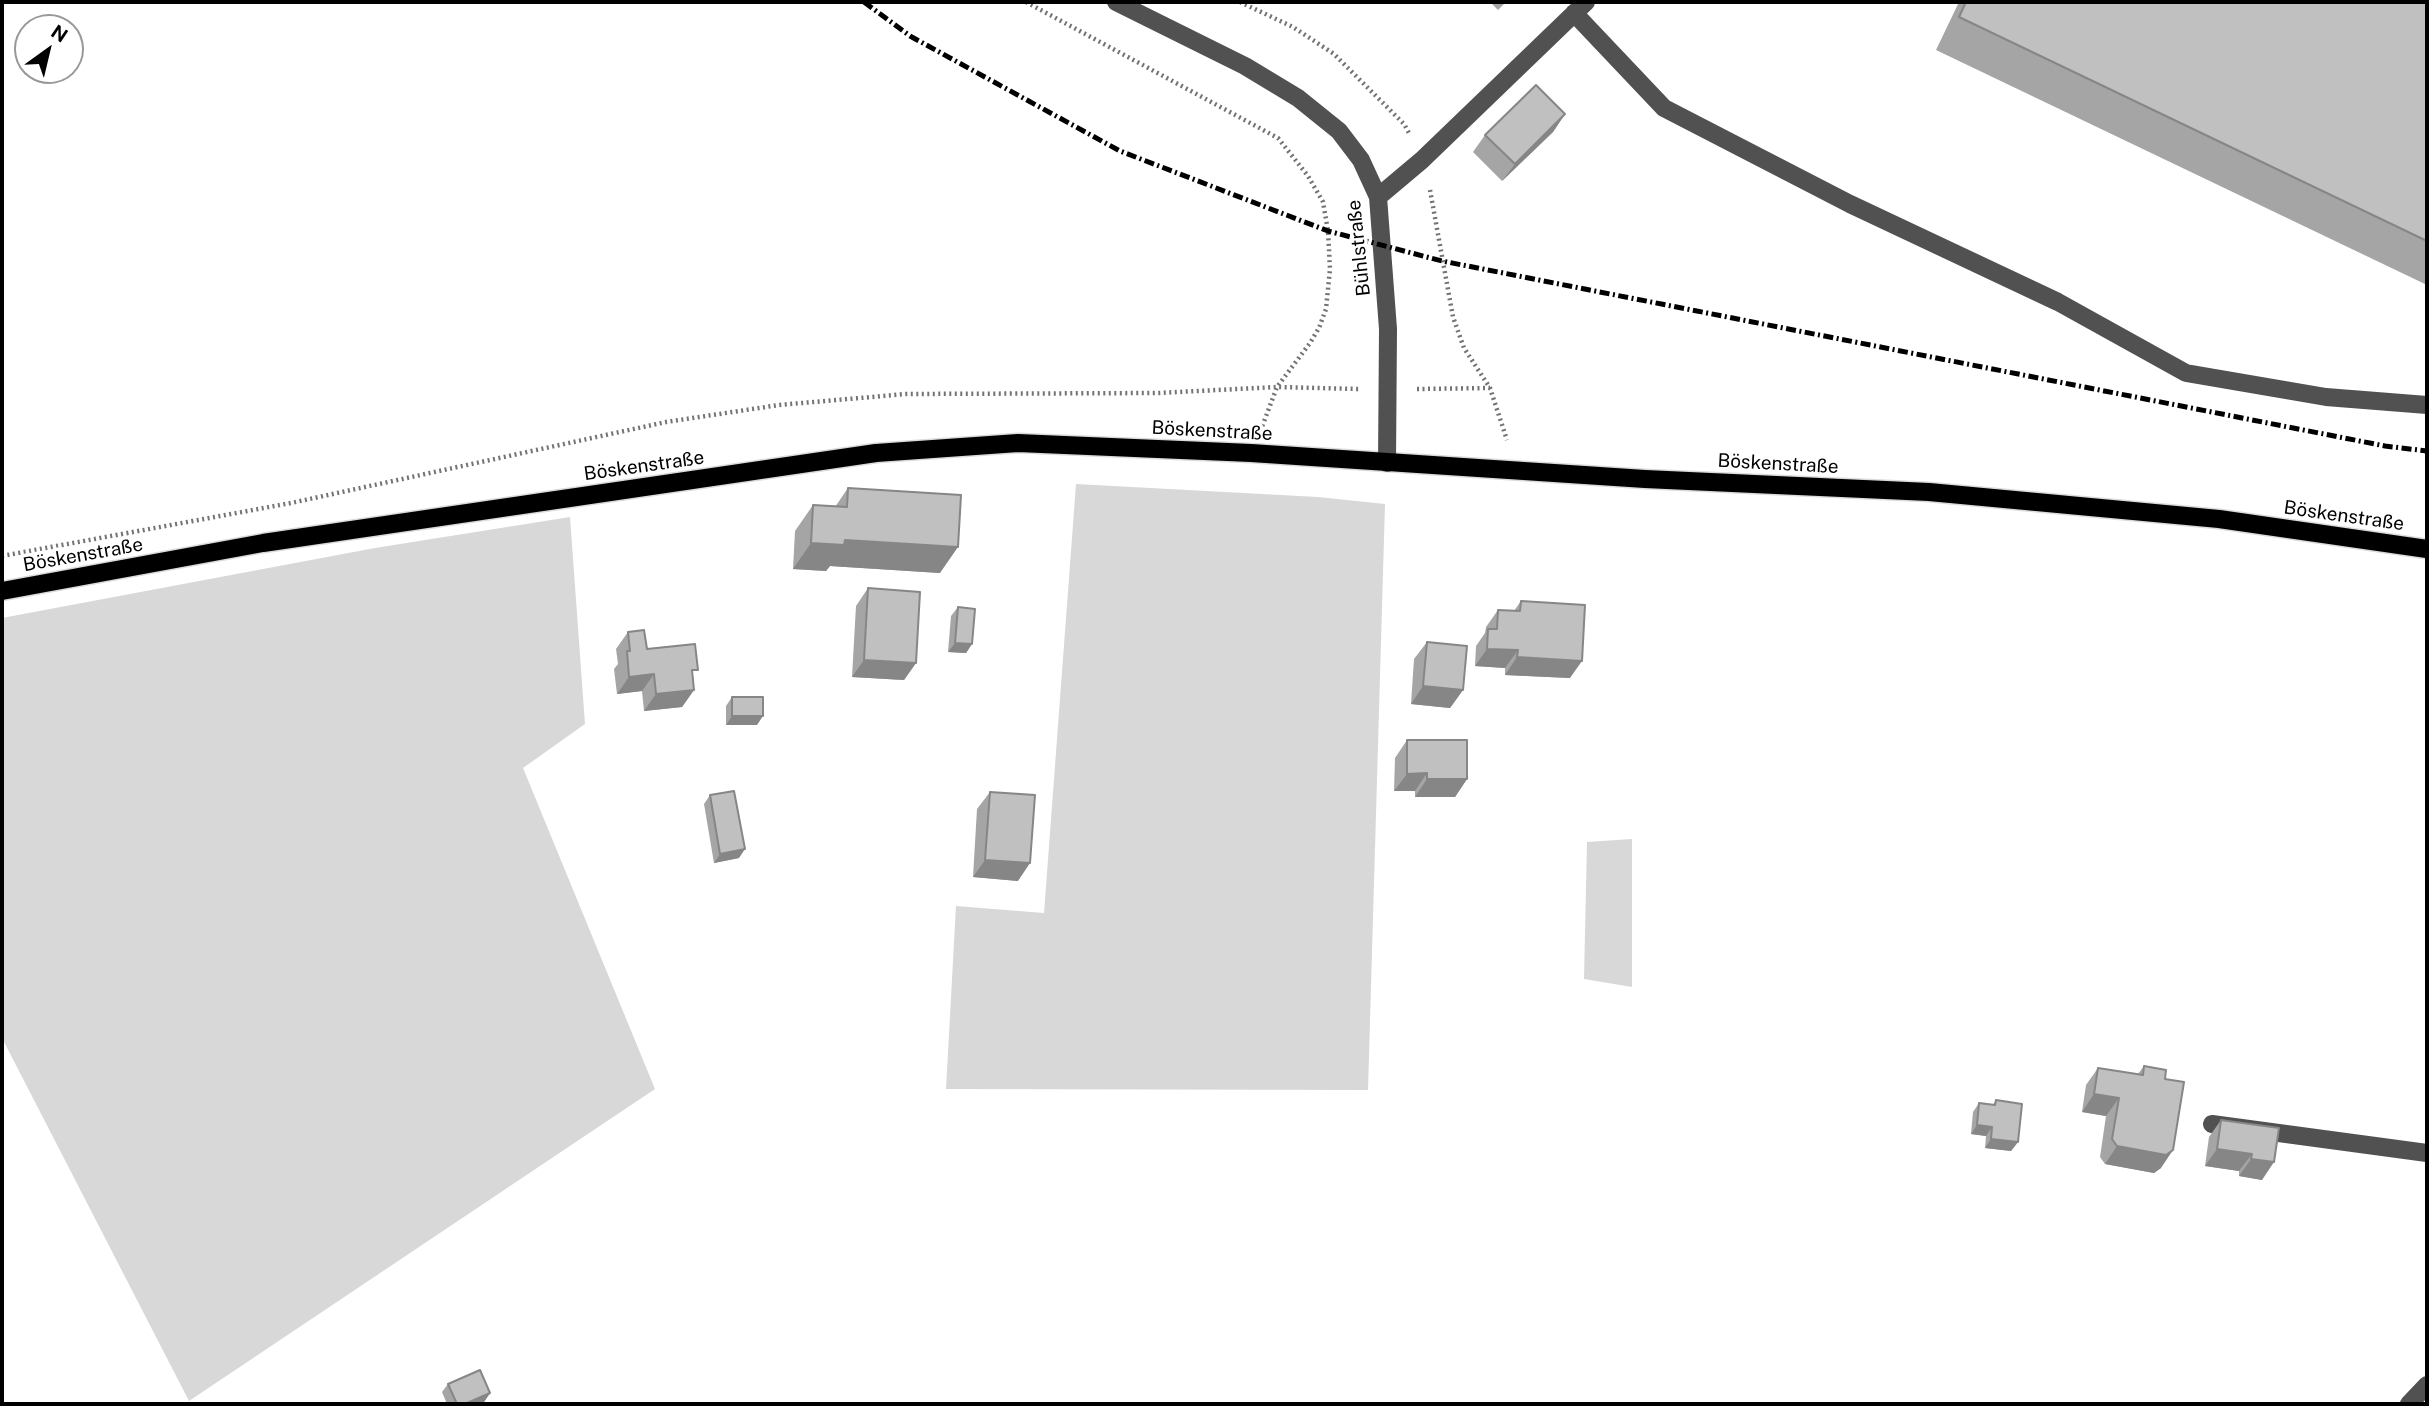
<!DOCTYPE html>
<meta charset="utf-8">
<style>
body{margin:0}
#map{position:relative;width:2429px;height:1406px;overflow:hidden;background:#fff;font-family:"Public Sans",sans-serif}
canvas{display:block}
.frame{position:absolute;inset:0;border:4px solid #000;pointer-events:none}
.north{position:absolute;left:14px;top:14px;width:70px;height:70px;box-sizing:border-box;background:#fff;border:2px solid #999;border-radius:50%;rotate:34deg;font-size:19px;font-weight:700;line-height:28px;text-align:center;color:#000}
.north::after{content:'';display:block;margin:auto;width:24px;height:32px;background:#000;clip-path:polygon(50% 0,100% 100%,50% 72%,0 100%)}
</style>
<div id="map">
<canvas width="2429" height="1406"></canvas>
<div class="frame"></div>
<div class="north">N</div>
</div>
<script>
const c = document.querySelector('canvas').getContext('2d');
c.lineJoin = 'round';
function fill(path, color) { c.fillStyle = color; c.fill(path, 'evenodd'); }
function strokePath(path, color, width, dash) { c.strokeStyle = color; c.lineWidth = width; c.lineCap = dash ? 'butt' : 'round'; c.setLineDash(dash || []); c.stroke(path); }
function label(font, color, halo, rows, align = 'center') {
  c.font = font + ' "Public Sans",sans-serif'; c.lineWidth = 7; c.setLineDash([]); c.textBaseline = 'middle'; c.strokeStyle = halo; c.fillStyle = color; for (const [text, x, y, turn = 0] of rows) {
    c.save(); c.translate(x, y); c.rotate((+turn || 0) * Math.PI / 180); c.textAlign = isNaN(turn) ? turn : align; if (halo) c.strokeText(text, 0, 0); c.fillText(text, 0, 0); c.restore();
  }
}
fill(new Path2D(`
 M1076 484 1318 497 1385 504 1368 1090 946 1089 956 906 1044 913Z
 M570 517 585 724 523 768 655 1089 189 1401 2 1038V618L375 548Z
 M1632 839V987L1584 979 1587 842Z`), '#d8d8d8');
const major = new Path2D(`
 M2 591 263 543 876 453 1018 443 1251 453 1645 479 1929 492 2219 519 2427 549`);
strokePath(major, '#dbdbdb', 21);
strokePath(new Path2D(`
 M1026 2 1278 138 1308 176 1323 202 1328 231 1330 269 1326 309 1319 328 1310 343 1277 387 1262 427
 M1240 2 1293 27 1334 54 1404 124 1409 133
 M1430 190 1453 317 1464 348 1490 388 1507 440
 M1417 389 1490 388
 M2 556 291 503 666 422 779 405 906 394 1158 393 1277 387 1359 389`), '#737373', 4.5, [2, 3.5]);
strokePath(new Path2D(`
 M1116 2 1245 66 1298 98 1339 131 1361 160 1378 197 1388 329 1387 463
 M1574 13 1664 108 1850 204 2058 302 2186 373 2326 397 2427 405
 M1378 197 1422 160 1586 2
 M2212 1124 2427 1153
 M2409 1404 2427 1385`), '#515151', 18);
strokePath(major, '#000', 18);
strokePath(new Path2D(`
 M864 2 910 36 1120 151 1328 231 1442 261 2385 446 2427 451`), '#000', 5, [10, 3.5, 2, 3.5]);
fill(new Path2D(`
 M1490 2H1506L1498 10Z
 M1959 2H2427V285L1936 50Z
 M1565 114 1553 132 1502 181 1473 152 1485 135Z
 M848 488 940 573 830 566 826 571 793 569 795 531 813 505 835 507Z
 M868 588 916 663 904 680 852 677 856 606Z
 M1521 601 1570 678 1505 675V668L1475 666 1476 646 1485 633 1486 627 1498 610 1514 611Z
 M958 607 972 644 966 653 948 652 951 616Z
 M628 632 647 649 693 677 694 690 682 707 644 711 642 691 617 694 614 669 618 664 616 649Z
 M1427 642 1463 690 1450 708 1411 704 1414 659Z
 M732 697 757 725H726V706Z
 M1407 740 1467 779 1455 797H1415V791H1394L1395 758Z
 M990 792 1018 881 973 877 977 809Z
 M710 795 739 858 714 863 704 804Z
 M2144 1066 2165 1079 2161 1168 2154 1173 2105 1164 2100 1157 2106 1116 2082 1112 2086 1085 2098 1068 2138 1074Z
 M1996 1100 2018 1142 2011 1151 1985 1148 1986 1136 1971 1134 1973 1112 1979 1103 1993 1105Z
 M2221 1120 2279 1128 2262 1180 2239 1176V1171L2205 1166 2209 1137Z
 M448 1384 490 1393 484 1402 479 1404H447L442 1392Z`), '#a5a5a5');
fill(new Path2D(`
 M1565 114 1553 132 1502 181 1515 164Z
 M845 540 958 547 940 573 830 566 826 571 793 569 811 543Z
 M955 643 972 644 966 653 948 652Z
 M1487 649 1518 650 1505 668 1475 666Z
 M1517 657 1582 661 1570 678 1505 675Z
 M864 660 916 663 904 680 852 677Z
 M654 674 642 691 617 694 629 677Z
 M1423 686 1463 690 1450 708 1411 704Z
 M694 690 682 707 644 711 656 694Z
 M732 716H763L757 725H726Z
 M1427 773 1415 791H1394L1407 774Z
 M1427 779H1467L1455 797H1415Z
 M745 849 739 858 714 863 720 854Z
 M985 860 1030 863 1018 881 973 877Z
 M2094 1094 2119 1098 2106 1116 2082 1112Z
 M1977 1125 1992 1127 1986 1136 1971 1134Z
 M1991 1139 2018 1142 2011 1151 1985 1148Z
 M2117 1146 2173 1150 2161 1168 2154 1173 2105 1164Z
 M2217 1149 2252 1154 2239 1171 2205 1166Z
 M2251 1159 2274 1162 2262 1180 2239 1176Z
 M490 1393 484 1402 479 1404H465Z`), '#868686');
const building = new Path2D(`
 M1966 2H2427V241L1959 17Z
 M1536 85 1565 114 1515 164 1485 135Z
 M848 488 961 495 958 547 845 540 844 545 811 543 813 505 847 507Z
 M868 588 920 592 916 663 864 660Z
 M1521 601 1585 605 1582 661 1517 657 1518 650 1487 649 1488 629H1497L1498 610 1520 611Z
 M958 607 975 609 972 644 955 643Z
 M644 630 647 649 695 644 698 670H692L694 690 656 694 654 674 629 677 627 651H630L628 632Z
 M1427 642 1467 646 1463 690 1423 686Z
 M732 697H763V716H732Z
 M1407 740H1467V779H1427V773L1407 774Z
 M734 791 745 849 720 854 710 795Z
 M990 792 1035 795 1030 863 985 860Z
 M2144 1066 2166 1070 2165 1079 2184 1082 2173 1150 2166 1155 2117 1146 2112 1139 2119 1098 2094 1094 2098 1068 2143 1075Z
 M1996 1100 2022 1104 2018 1142 1991 1139 1992 1127 1977 1125 1979 1103 1995 1105Z
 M2221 1120 2279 1128 2274 1162 2251 1159 2252 1154 2217 1149Z
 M480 1370 490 1393 465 1404H457L448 1384Z`);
fill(building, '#c0c0c0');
strokePath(building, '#868686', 2);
label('19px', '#000', '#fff', [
 ["Bühlstraße",1359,248,-96],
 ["Böskenstraße",1212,431,3],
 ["Böskenstraße",1778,464,3],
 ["Böskenstraße",644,466,-8],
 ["Böskenstraße",2344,516,8],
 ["Böskenstraße",83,555,-10]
]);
</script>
